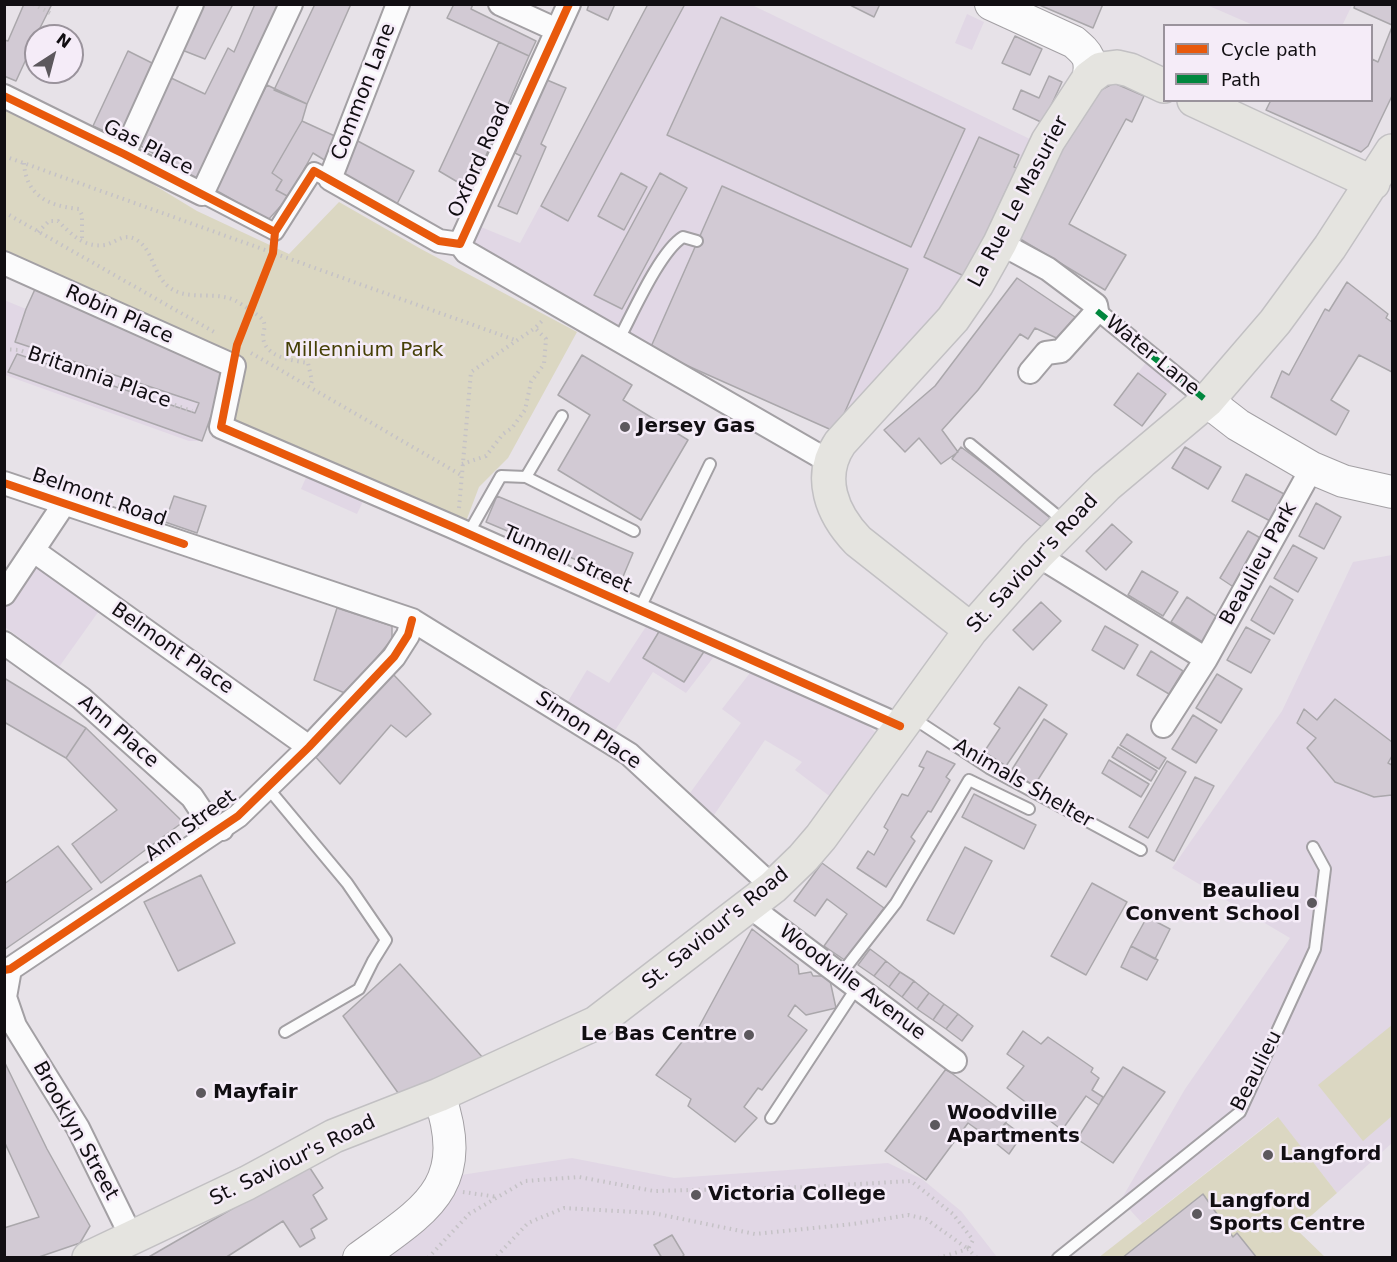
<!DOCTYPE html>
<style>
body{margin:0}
#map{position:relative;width:1397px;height:1262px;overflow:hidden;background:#e7e2e8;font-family:"DejaVu Sans",sans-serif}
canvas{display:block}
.frame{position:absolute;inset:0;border:6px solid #110e12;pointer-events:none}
.legend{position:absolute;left:1163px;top:24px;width:210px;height:78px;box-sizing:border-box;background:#f5ecf8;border:2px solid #9a939c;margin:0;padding:8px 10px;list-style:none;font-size:18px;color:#110e12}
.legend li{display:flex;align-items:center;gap:12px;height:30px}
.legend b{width:30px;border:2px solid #9a939c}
.north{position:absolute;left:24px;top:24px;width:60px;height:60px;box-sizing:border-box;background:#f5ecf8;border:2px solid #9a939c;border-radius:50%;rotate:36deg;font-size:16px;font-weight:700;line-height:24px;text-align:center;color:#110e12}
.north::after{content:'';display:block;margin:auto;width:21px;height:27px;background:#5c585d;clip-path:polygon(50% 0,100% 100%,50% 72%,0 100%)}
</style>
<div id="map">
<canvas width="1397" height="1262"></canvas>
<div class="frame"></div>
<ul class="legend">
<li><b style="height:8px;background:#e8590c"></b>Cycle path</li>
<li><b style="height:8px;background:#00873e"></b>Path</li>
</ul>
<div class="north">N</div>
</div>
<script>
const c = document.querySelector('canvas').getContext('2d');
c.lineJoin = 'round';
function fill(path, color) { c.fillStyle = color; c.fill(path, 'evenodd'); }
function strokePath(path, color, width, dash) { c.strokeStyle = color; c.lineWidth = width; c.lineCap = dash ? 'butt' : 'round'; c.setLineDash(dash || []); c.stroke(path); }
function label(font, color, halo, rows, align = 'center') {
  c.font = font + ' "DejaVu Sans",sans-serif'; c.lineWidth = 5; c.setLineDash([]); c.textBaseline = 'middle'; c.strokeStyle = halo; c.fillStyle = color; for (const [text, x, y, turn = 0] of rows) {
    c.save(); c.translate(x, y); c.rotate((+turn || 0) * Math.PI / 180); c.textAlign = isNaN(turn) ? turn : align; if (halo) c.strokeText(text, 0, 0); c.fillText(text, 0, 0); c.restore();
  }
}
fill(new Path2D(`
 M648 5H752L1032 140 991 240 939 321 904 348 836 432 650 349 614 324 543 282 473 246 481 227 520 243Z
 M1207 5H1352L1342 26 1253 25Z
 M967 14 984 22 972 50 955 43Z
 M36 287 226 375 202 441H189L5 375 4 300 26 309Z
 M1151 356 1179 377 1168 394 1138 373Z
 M308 473 365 497 357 514 301 489Z
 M1392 555V1143L1337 1193 1277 1117 1142 1223 1121 1200 1185 1089 1290 938 1172 868 1282 711 1353 562Z
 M38 567 101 608 59 667 5 627 4 609 29 569Z
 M647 625 716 654 686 693 653 672 614 732 567 703 587 670 609 683Z
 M753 669 861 720 881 737 832 798 795 770 802 762 765 740 714 815 690 793 741 723 722 709Z
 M572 1158 674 1178 888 1163 922 1179 961 1211 997 1257 376 1258 436 1219 461 1175Z`), '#e1d7e5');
fill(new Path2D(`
 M5 109 93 148 197 211 289 254 339 202 421 249 577 332 508 458 479 487 465 524 232 421 243 361 5 255Z
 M1392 1025V1116L1363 1141 1318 1085Z
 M1278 1117 1337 1193 1296 1229 1325 1257 1098 1258Z`), '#dbd7c2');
const building = new Path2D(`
 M24 4H52L36 36V59L28 55 16 81 4 76V40L8 41Z
 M203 4H233L205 59 182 50Z
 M255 4H282L197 179 139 145 169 77 205 94 228 48 234 52Z
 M315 4H351L307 104 274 90Z
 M454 4H473L471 9 536 41 529 56 447 18Z
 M589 4H615L608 20 587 10Z
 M648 4H685L568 221 541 206Z
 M848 4H880L874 17Z
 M1037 4H1103L1093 28Z
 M1355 4H1392V25L1354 8Z
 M721 17 965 129 911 247 667 135Z
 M1392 27V96L1368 146 1361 152 1266 110 1271 100H1372V59L1378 62Z
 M1015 36 1042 49 1030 75 1002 63Z
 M499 42 529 56 471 190 439 171Z
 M128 51 156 65 122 139 93 126Z
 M1049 76 1062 82 1043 123 1013 109 1021 90 1039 98Z
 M547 80 566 88 541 144 546 147 517 214 498 206 521 156 515 153Z
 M1114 83 1144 96 1132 122 1126 119 1069 224 1126 255 1105 290 1017 237 1058 156 1101 90Z
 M267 85 307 104 302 121 272 173 282 180 276 190 289 197 268 220 212 188Z
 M302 121 337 137 326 161 313 153 289 197 276 190 282 180 272 173Z
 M979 137 1019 155 1014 167 1020 169 1012 186 1009 184 966 277 924 257Z
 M354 139 414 171 397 204 336 172Z
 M621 173 647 187 624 230 598 216Z
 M660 173 687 188 622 309 594 295Z
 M722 186 908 269 836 432 650 349Z
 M1017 278 1078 319 1063 341 1035 328 1028 339 1020 334 978 390 942 430 958 452 941 464 919 438 905 452 884 430 935 386Z
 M1347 282 1388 314 1386 318 1392 322V372L1359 355 1331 400 1349 411 1336 435 1271 397 1282 371 1289 375 1325 309 1329 311Z
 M36 287 226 375 202 441 8 372 17 354 195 413 199 403 15 342 26 309Z
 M582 355 632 385 623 400 688 440 641 520 558 470 590 415 558 395Z
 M1138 373 1166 394 1142 426 1114 405Z
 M961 447 1056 518 1047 531 952 459Z
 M1185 447 1221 467 1208 489 1172 468Z
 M1246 474 1288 496 1274 523 1232 501Z
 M174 496 206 506 197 533 165 522Z
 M497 496 633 553 622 579 486 522Z
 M1316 503 1341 517 1324 549 1299 536Z
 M1112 524 1132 542 1106 570 1086 551Z
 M1248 531 1264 540 1235 588 1220 578Z
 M1293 545 1317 558 1298 592 1274 578Z
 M1142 571 1178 592 1163 616 1128 595Z
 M1270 586 1293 600 1274 634 1251 620Z
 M1187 597 1219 618 1204 643 1171 622Z
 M1041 602 1061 621 1033 650 1013 630Z
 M337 608 392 626V639L347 694 314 680Z
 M1105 626 1138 645 1124 669 1092 650Z
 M1246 627 1270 640 1251 673 1227 660Z
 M660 630 705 650 684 682 643 658Z
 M1151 651 1183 671 1169 694 1137 675Z
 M391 672 431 714 406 737 391 725 340 784 313 754Z
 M1217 674 1242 689 1221 723 1196 708Z
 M4 678 86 728 66 758 4 722Z
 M1019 687 1047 705 1006 766 984 752 1000 728 994 724Z
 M1335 699 1392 742V756L1388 763 1392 765V795L1374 797 1335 782 1307 748 1316 738 1297 723 1304 709 1317 720Z
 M1193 715 1217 730 1196 763 1172 749Z
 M1044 719 1067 734 1034 786 1011 771Z
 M86 728 183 822 101 883 72 844 117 810 66 758Z
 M1127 734 1166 758 1159 769 1120 745Z
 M1118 747 1157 771 1151 781 1112 757Z
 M927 751 955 764 946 777 950 780 931 812 928 811 911 837 915 841 886 887 857 868 868 851 874 855 888 830 884 827 902 794 908 796 924 768 919 766Z
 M1109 760 1149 784 1141 797 1102 773Z
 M1167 761 1186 772 1148 838 1129 827Z
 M1195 777 1214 786 1174 861 1156 851Z
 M974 794 1036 825 1024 849 962 817Z
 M58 846 92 889 4 950V884Z
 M965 847 992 861 954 934 927 920Z
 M822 863 884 908 846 961 824 946 847 914 827 899 815 916 794 901Z
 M201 875 235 943 178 971 144 902Z
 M1092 883 1127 902 1086 975 1051 956Z
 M1147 917 1170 929 1155 959 1131 946Z
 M752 929 798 965 799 974 811 972 813 976H829L836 1008 806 1015 795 1005 788 1016 807 1030 762 1090 758 1088 744 1107 757 1118 735 1142 688 1106 691 1099 656 1075 689 1033 694 1036Z
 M1131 946 1158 960 1147 980 1121 967Z
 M870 949 886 961 874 976 858 965Z
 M886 961 900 972 889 987 874 976Z
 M400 964 484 1059 401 1097 343 1016Z
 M900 972 914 981 902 997 889 987Z
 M914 981 929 993 917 1009 902 997Z
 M929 993 944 1004 933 1020 917 1009Z
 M944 1004 958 1014 946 1029 933 1020Z
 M958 1014 973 1026 962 1041 946 1029Z
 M1023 1031 1041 1044 1048 1037 1093 1068 1091 1072 1099 1078 1092 1090 1103 1097 1099 1105 1086 1096 1062 1130 1007 1088 1024 1066 1007 1054Z
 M4 1061 47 1149 90 1226 80 1243 36 1258H4V1228L39 1217 4 1141Z
 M1123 1067 1165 1092 1113 1163 1077 1139Z
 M946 1069 1010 1117 992 1140 968 1123 926 1180 885 1151Z
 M1006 1123 1022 1135 1009 1154 992 1140Z
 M308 1165 323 1188 313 1195 327 1219 311 1229 315 1238 300 1247 283 1221 225 1258H147Z
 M1203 1194 1233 1237 1237 1233 1257 1258H1122Z
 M672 1235 684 1255 681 1258H662L654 1245Z`);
fill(building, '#d2cad4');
strokePath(building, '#aaa7ab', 1.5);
const service = new Path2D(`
 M619 339C633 313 660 251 683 237L697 241
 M970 444 1065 522
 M526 477 634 531
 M468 534 501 476 526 477 562 416
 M639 610 710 464
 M913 718 989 768 1141 850
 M267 787 347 883 386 940 373 961 359 989 285 1032
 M840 975 896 903 969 780 1029 809
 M771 1118 857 987
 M1058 1258 1240 1112 1315 949 1325 869 1313 847`);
const pedestrian = new Path2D(`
 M202 194 275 232 314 171 330 179
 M1097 311 1207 401`);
const minor = new Path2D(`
 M398 4 330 179 439 241 460 244
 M500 4 557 30
 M4 96 202 194 291 4
 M124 154 192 4
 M1000 243 1048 269 1096 305 1097 311 1061 351 1046 353 1030 372
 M460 244 466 252 830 462
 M460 244 569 4
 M4 263 234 366 221 427 453 527 900 726
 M4 483 412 620 629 754 773 887
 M34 551 309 747
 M1037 555 1206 659
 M4 594 64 504
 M4 643 81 698 192 797 210 824 222 829
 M1163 726 1206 659 1312 468
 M749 906 955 1061
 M10 969 5 997 15 1026
 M4 970 10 969 238 816 309 747 394 657 408 635 412 620
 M4 1015 15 1026 78 1128 132 1238`);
const secondary = new Path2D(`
 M991 4 1074 42C1089 55 1091 58 1089 78
 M1207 401 1238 425 1312 468 1343 481 1392 492
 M359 1258C426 1209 471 1187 439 1095`);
const primary = new Path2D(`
 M1194 100 1373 183
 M971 630 858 541C832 514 817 477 840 443L953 319 977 284 1000 243 1048 141 1089 78 1101 69 1117 67 1130 70 1164 86
 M89 1258 247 1183 334 1136 439 1095 596 1023 773 887 803 858 821 837 971 630 1037 555 1106 486 1207 401 1275 322 1330 247 1392 151`);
strokePath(service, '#a3a0a4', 14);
strokePath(pedestrian, '#a3a0a4', 20);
strokePath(minor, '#a3a0a4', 26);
strokePath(secondary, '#a3a0a4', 34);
strokePath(primary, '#c2c0c3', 36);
strokePath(new Path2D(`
 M33 4 50 13
 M4 156 515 340
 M24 163C26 196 49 206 79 209L82 215V241
 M4 212 216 333
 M38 232 49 221H58C71 234 84 248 105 245 115 243 123 233 135 239 154 249 152 274 169 287 188 302 215 290 236 301 241 304 259 315 262 319 267 325 263 331 263 337 265 358 292 360 308 363L312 381 310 387
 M4 349 19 350 192 411
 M251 353 461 475
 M462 464 486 456 503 434 512 428 525 410 531 382 544 364 546 339 535 328
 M459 508 471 372 535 328 543 320
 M463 1192 498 1197
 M428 1258 469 1214 525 1181 579 1177 654 1191 807 1187 911 1181 953 1214 973 1240 968 1249 926 1219 908 1215 853 1224 755 1234 653 1213 564 1208 528 1223 495 1258
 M938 1258 968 1249 977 1258`), '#c5c2c6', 4, [1.5, 4.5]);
strokePath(service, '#fbfbfc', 10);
strokePath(pedestrian, '#fbfbfc', 16);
strokePath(minor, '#fbfbfc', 22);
strokePath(secondary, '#fbfbfc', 32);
strokePath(primary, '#e5e4e0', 33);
strokePath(new Path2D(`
 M1097 311 1207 401`), '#00873e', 6, [12, 6]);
strokePath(new Path2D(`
 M569 4 460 244 439 241 314 171 275 232 273 253 237 345 221 427 453 527 900 726
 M4 96 124 154 275 232
 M4 483 184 544
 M4 970 10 969 238 816 309 747 394 657 408 635 412 620`), '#e8590c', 8);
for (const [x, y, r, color] of [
 [625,427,6,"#5c585d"],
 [1312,903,6,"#5c585d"],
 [749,1035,6,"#5c585d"],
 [201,1093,6,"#5c585d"],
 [935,1125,6,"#5c585d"],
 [1268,1155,6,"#5c585d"],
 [696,1195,6,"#5c585d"],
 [1197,1214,6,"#5c585d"]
]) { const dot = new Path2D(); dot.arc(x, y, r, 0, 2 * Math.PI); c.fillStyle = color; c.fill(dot); strokePath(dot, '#f5ecf8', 2); }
label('20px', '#110e12', '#f5ecf8', [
 ["Common Lane",364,92,-69],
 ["Gas Place",148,148,27],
 ["Oxford Road",480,160,-66],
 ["La Rue Le Masurier",1019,202,-62],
 ["Robin Place",119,315,24],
 ["Water Lane",1152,356,39],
 ["Britannia Place",99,378,19],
 ["Belmont Road",99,498,19],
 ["Tunnell Street",567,560,24],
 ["St. Saviour's Road",1033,564,-47],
 ["Beaulieu Park",1259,564,-61],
 ["Belmont Place",172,649,35],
 ["Simon Place",588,731,34],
 ["Ann Place",118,732,41],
 ["Animals Shelter",1023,784,30],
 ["Ann Street",191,826,-36],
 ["St. Saviour's Road",716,929,-39],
 ["Woodville Avenue",852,983,37],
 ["Beaulieu",1257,1071,-63],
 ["Brooklyn Street",75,1131,61],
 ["St. Saviour's Road",293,1161,-26]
]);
label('20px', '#453f05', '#f5ecf8', [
 ["Millennium Park",364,351]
]);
label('bold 20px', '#110e12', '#f5ecf8', [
 ["Jersey Gas",637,427],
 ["Beaulieu",1300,892,"right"],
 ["Convent School",1300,915,"right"],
 ["Le Bas Centre",737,1035,"right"],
 ["Mayfair",213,1093],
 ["Woodville",947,1114],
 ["Apartments",947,1137],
 ["Langford",1280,1155],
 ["Victoria College",708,1195],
 ["Langford",1209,1202],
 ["Sports Centre",1209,1225]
], 'left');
</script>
